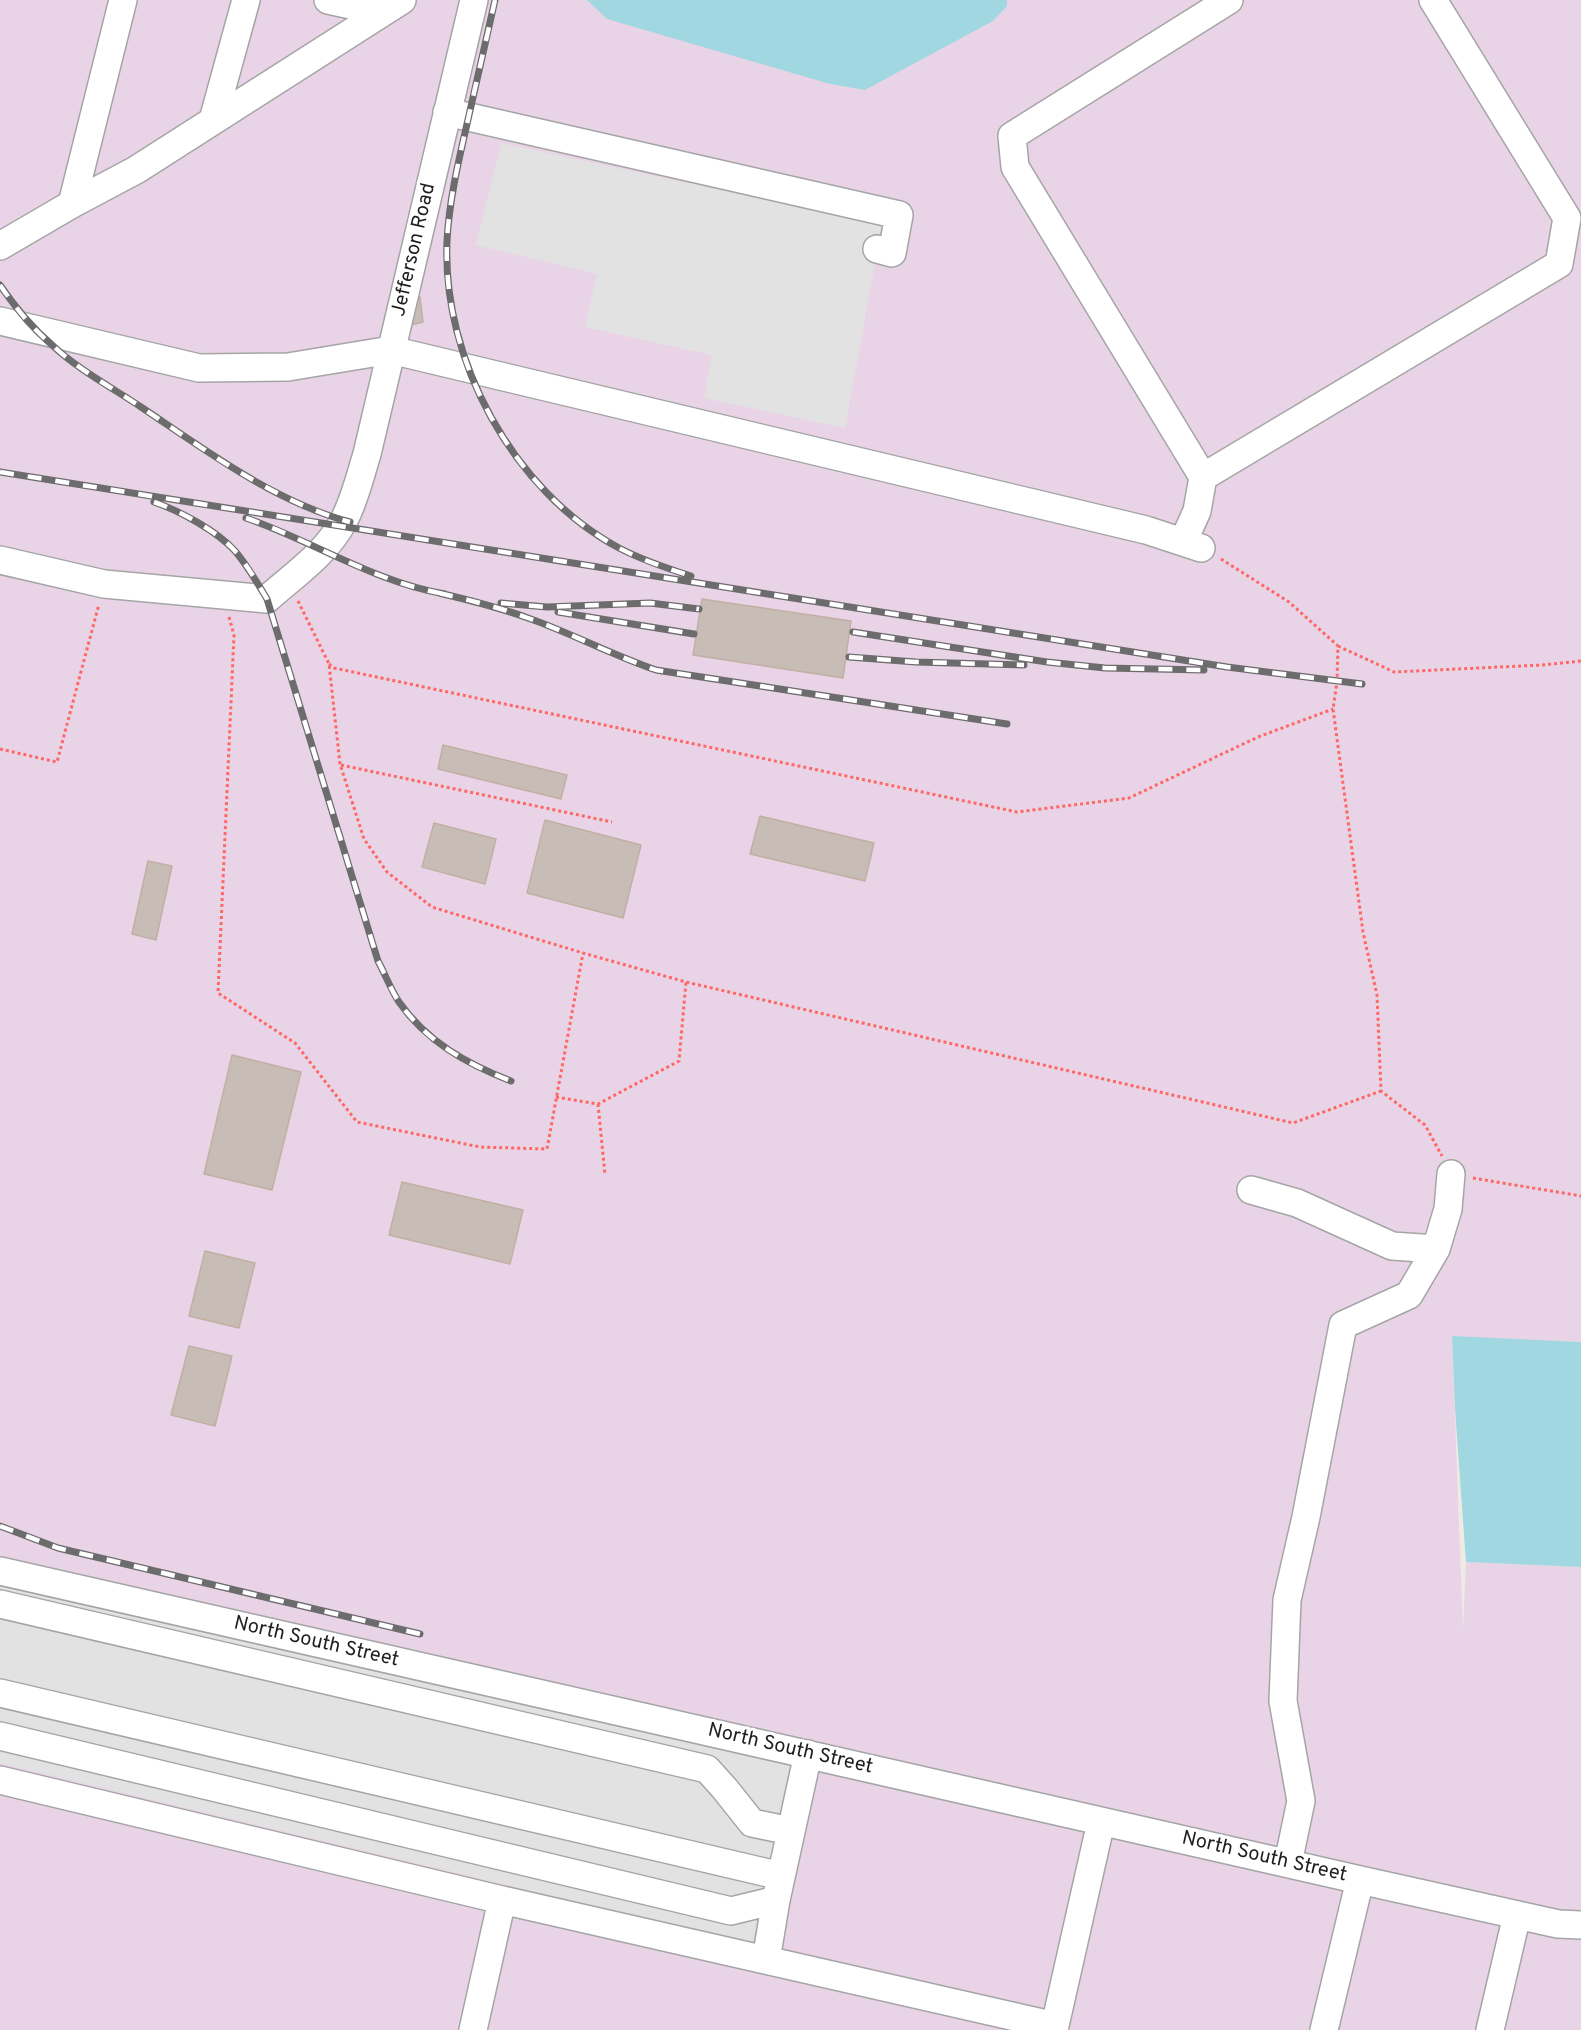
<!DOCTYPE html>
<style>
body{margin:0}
canvas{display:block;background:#efeae3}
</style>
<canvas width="1581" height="2030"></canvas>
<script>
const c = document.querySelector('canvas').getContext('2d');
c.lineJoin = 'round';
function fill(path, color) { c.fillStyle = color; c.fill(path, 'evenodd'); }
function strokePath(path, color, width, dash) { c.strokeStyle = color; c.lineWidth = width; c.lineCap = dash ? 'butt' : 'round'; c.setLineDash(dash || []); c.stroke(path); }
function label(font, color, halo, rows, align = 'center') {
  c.font = font + ' Overpass,sans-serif'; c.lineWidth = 6; c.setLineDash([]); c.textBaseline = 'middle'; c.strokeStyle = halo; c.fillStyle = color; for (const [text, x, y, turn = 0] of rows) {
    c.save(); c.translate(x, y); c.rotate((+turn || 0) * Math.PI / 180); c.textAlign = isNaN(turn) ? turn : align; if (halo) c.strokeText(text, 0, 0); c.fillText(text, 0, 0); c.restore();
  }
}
fill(new Path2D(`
 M0 0H1581V1342L1452 1337 1463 1630 1466 1562 1581 1567V2030H0Z`), '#e9d4e7');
fill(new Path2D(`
 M501 143 882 225 845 428 704 398 712 355 585 327 597 274 476 245Z
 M0 1582 792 1762 752 1944 0 1763Z`), '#e2e2e2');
fill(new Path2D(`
 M587 0H1007V6L993 21 865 90 830 84 607 19Z
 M1452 1336 1581 1342V1567L1466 1562 1455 1408Z`), '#a0d7e0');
const building = new Path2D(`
 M420 297 423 322 411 325 409 298Z
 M702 599 851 621 843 678 693 655Z
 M443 745 567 775 561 799 438 769Z
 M760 816 874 843 865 881 750 854Z
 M545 820 641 845 623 918 527 893Z
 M434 823 496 839 485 884 422 867Z
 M148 861 172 866 156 940 132 934Z
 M232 1055 301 1072 272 1190 204 1174Z
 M402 1182 523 1210 510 1264 389 1235Z
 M205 1251 255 1263 239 1328 189 1316Z
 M189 1346 232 1356 215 1426 171 1415Z`);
fill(building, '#c7bcb6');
strokePath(building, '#c2afa4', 1.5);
const minor = new Path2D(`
 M328 0 383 12
 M447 112 899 215 892 253 877 249
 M213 120 246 0
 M72 204 136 170 402 0
 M0 246 72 204 123 0
 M0 321 199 368 288 367 391 350 1146 530 1201 548
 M1203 477 1559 264 1567 218 1433 0
 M1183 542 1197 511 1203 477 1015 167 1012 136 1229 0
 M0 560 104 584 267 599C294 575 327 553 344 520 355 499 360 476 367 454L474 0
 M1251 1190 1297 1203 1392 1246 1436 1249
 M0 1571 1360 1880 1558 1924 1581 1925
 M0 1604 707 1769 725 1789 752 1823 791 1831
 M0 1693 781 1876
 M0 1736 731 1911 776 1900
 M0 1780 502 1900
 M1288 1863 1301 1801 1283 1701 1287 1600 1306 1517 1343 1325 1409 1295 1436 1249 1448 1209 1451 1174
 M766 1960 776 1900 808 1754
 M473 2030 502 1900 1055 2026
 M1054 2030 1101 1822
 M1324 2030 1360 1880
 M1490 2030 1517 1915`);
strokePath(minor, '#a5a5a5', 30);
strokePath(new Path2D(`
 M1221 559 1289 602 1338 646 1337 682 1333 709 1363 932 1377 995 1381 1091 1425 1125 1442 1156
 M298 601 329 664 340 764 364 839 387 872 432 907 583 953 686 982 1293 1123 1381 1091
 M229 617 234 635 218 993 295 1043 357 1122 480 1147 547 1149 583 953
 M1338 646 1394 672 1542 665 1581 661
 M329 664 334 668 1017 812 1129 798 1258 737 1333 709
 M0 749 57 762 99 604
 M341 765 612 822
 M556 1097 598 1104 679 1061 686 982
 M598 1104 605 1175
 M1473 1178 1581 1196`), '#ff6764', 3, [3, 3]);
strokePath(minor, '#fff', 27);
const rail = new Path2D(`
 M495 0C486 41 476 83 467 124 458 163 449 202 447 241 442 360 513 491 619 548 642 560 666 568 691 576
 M0 285C15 307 31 327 51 344 77 369 111 387 141 407 207 451 273 501 350 522
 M0 472 1227 667 1362 684
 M154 502C180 511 217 531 235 551 247 565 257 582 267 599L378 961C385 974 391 990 399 1002 427 1042 467 1064 511 1081
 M246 518C313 541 374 582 445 594
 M439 593C469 600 498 607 528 618 571 633 612 655 656 670L1007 724
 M501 603 547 607 650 603 699 609
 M558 612 694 634
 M853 632 1047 662 1105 668 1204 670
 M849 657 916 662 1024 665
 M0 1526 58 1548 420 1634`);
strokePath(rail, '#6c6c6c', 7);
strokePath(rail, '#fff', 4.5, [14]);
label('20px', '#1e1e1e', '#fff', [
 ["Jefferson Road",415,250,-77],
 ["North South Street",316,1643,13],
 ["North South Street",790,1750,13],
 ["North South Street",1264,1858,13]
]);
</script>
